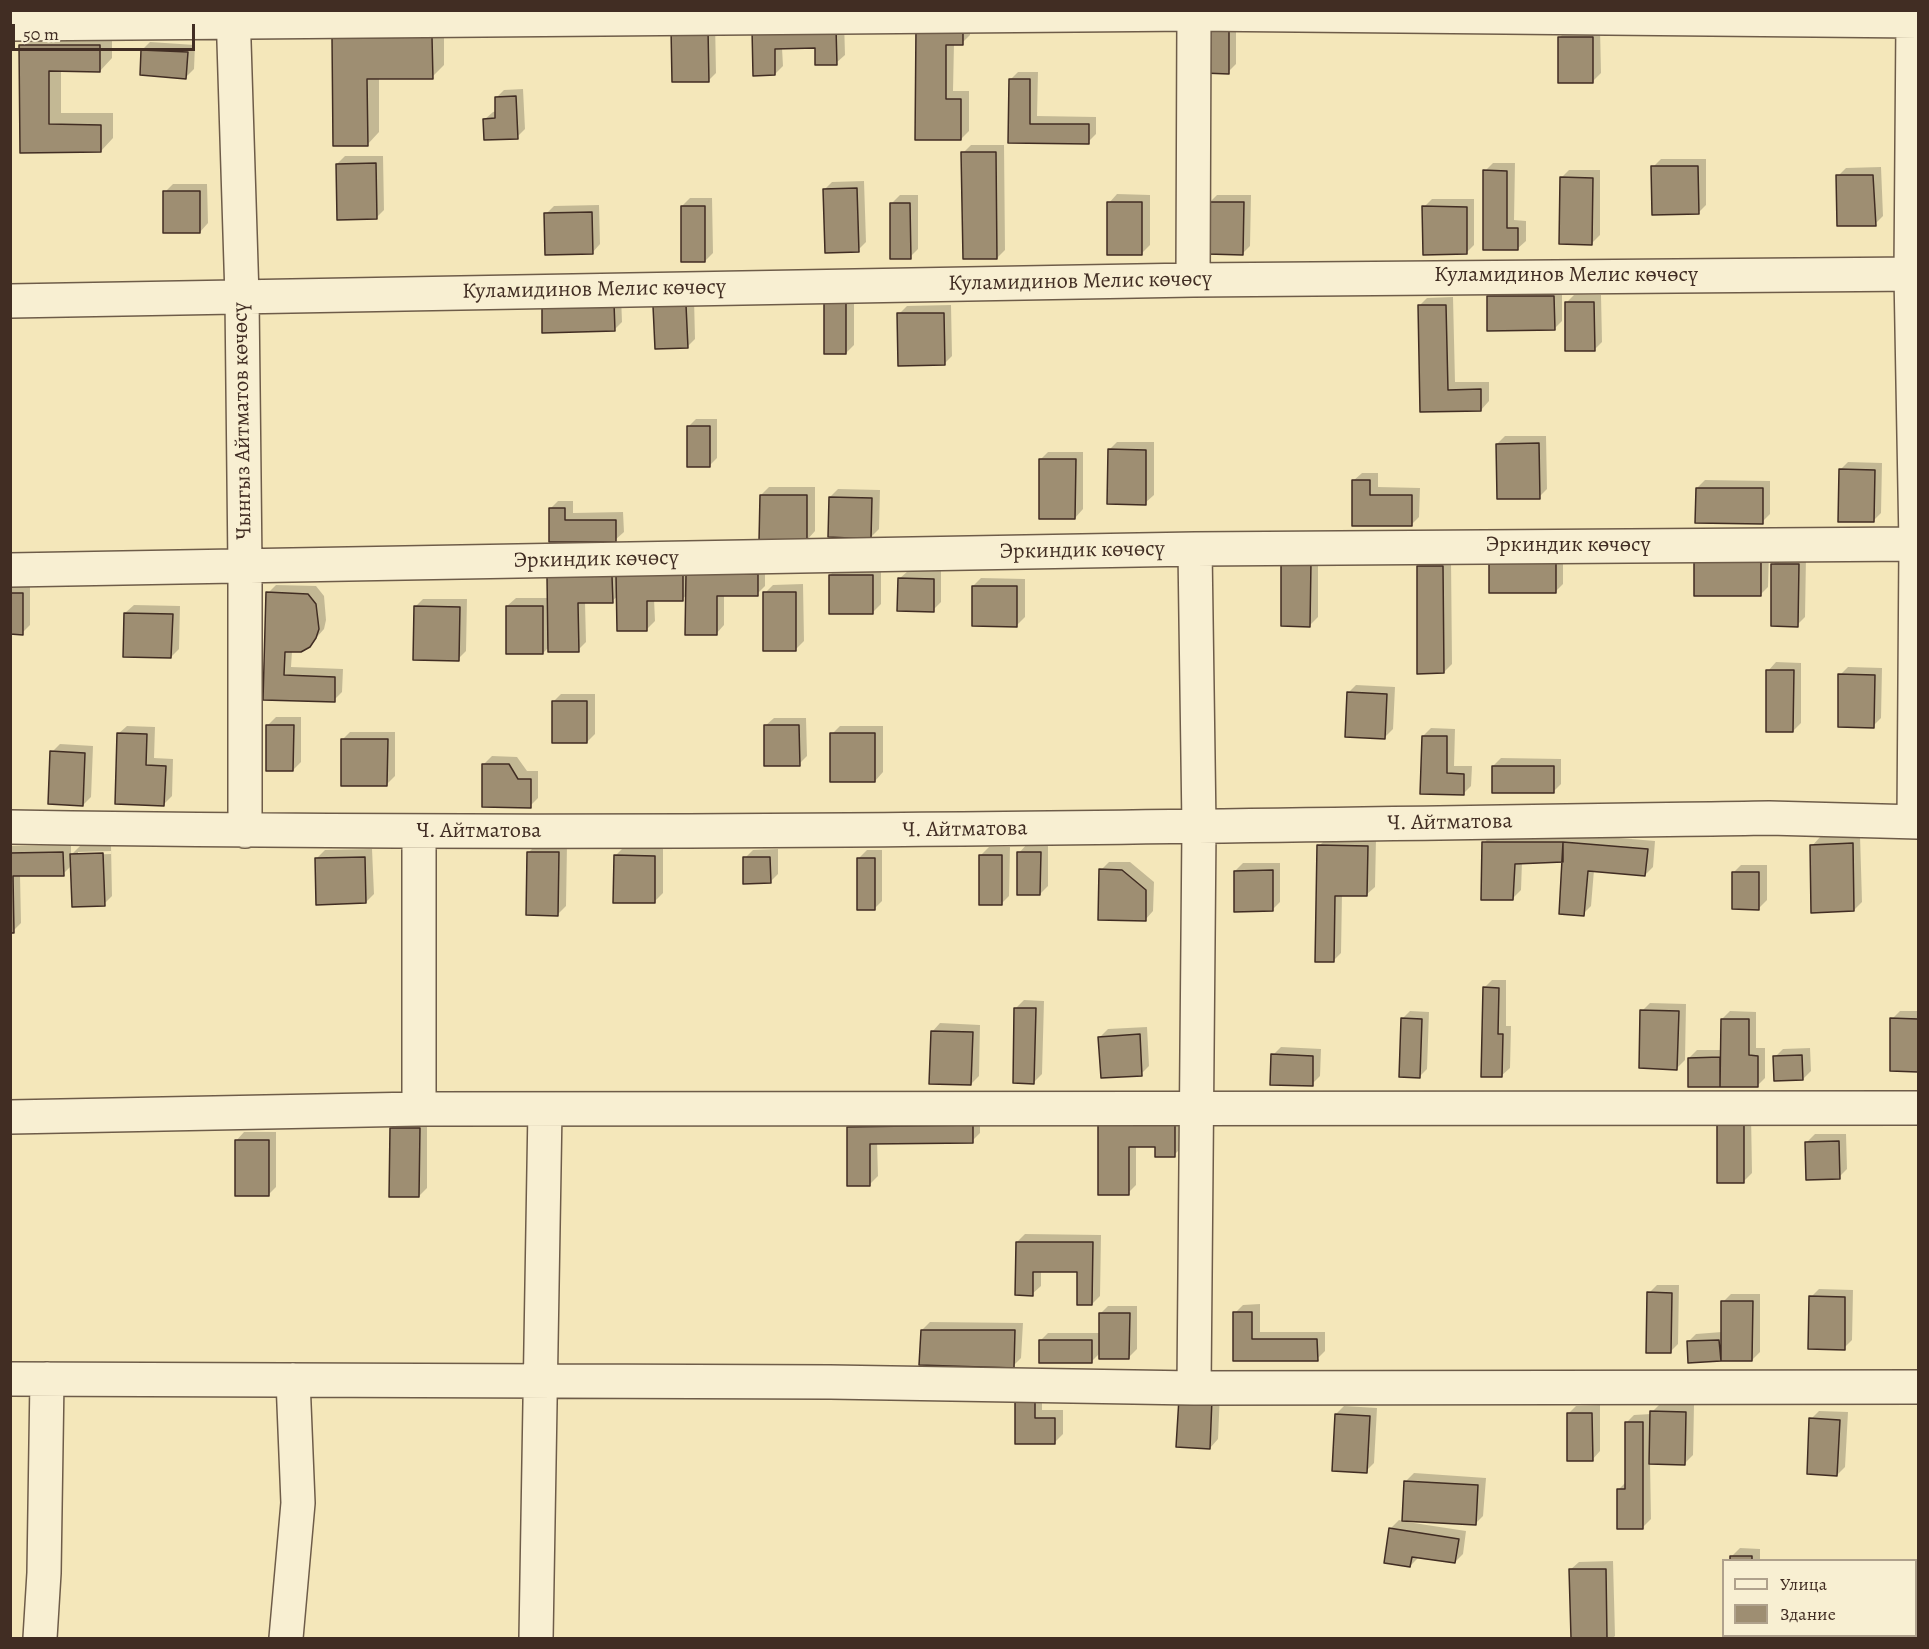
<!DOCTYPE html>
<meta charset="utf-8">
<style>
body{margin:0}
#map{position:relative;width:1929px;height:1649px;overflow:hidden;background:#f4e7ba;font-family:Alegreya,serif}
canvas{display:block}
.frame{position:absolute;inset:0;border:12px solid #412d23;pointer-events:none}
.legend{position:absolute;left:1722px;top:1559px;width:195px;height:78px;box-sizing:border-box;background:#f8efd2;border:2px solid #afa18c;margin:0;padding:8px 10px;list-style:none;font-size:18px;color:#412d23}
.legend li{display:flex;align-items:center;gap:12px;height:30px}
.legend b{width:30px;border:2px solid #afa18c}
.scale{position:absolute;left:12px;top:24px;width:183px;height:27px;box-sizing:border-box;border:3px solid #412d23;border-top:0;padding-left:8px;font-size:18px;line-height:21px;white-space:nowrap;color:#412d23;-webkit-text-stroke:4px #f8efd2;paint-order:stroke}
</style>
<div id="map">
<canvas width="1929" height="1649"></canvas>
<div class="frame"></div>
<ul class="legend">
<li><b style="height:8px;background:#f8efd2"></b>Улица</li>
<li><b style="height:16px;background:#9e8e72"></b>Здание</li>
</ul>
<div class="scale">50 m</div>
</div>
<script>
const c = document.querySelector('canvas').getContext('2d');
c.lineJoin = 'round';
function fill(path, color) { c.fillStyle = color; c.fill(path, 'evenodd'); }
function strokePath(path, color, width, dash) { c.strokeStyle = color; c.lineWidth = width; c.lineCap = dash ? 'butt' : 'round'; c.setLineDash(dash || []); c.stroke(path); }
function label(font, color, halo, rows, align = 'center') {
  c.font = font + ' Alegreya,serif'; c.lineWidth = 4.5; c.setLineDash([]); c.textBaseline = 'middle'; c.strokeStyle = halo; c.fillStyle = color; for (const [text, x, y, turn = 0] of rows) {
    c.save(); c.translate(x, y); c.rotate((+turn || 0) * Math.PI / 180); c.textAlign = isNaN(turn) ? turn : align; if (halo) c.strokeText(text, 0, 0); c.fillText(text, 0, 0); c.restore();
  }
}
fill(new Path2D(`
 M844 20 845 55 836 63 816 47 782 48 783 66 775 74 754 30Z
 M970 20V35L962 43H954L953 91H969V131L961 139 917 28Z
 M715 21 716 73 708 81H673Z
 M1236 23V64L1228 72 1205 31Z
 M444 26V65L432 77H379V132L367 145 334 39 346 27Z
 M1600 29 1601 73 1593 81 1559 38 1567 30Z
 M33 33H112V58L100 71 61 70V113H113V138L101 151 21 152V46Z
 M150 42 195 45 194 69 186 77 142 50Z
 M1018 72H1038L1037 116 1096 117V134L1088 142 1010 141V80Z
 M523 89 525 129 517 137 484 120 493 112 497 111 496 98 504 90Z
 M971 145H1004L1005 250 997 258 963 153Z
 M345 156H383L384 210 376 218 337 164Z
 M1661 159H1706V205L1698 213 1653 167Z
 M1493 163H1515L1514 220 1526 221V241L1517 249 1484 248 1485 171Z
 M1881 167 1883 216 1875 224 1838 176 1846 168Z
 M1569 170H1600V235L1592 243 1561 178Z
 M864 181 866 242 858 250 824 190 832 182Z
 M173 184H207L208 223 200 232 165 192Z
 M1117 194 1150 195V245L1142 253 1109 203Z
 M900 195H918V249L910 257 892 203Z
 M1217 195H1251L1250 246 1242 254 1209 203Z
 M690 198H712L713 253 705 261 682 206Z
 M1432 199H1474V245L1466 253 1424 207Z
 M599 205 600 244 592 253 546 214 554 206Z
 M1497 289H1562V321L1554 329 1488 297Z
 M854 295V345L846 353 825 302Z
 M1574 295H1601L1602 342 1594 350 1566 303Z
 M621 296 622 322 614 330 543 331Z
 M1453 297 1455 382H1489V401L1481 410 1421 411 1419 306 1427 298Z
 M694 298 695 339 687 347 655 307Z
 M951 305 952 356 944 364 899 314 907 306Z
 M696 419H717V458L709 466 688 427Z
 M1505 436H1546L1547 489 1539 497 1497 444Z
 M1117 442H1154V495L1145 503 1109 450Z
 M1048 452H1083V509L1075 518 1040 460Z
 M1848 462 1882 463 1881 513 1873 521 1840 470Z
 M1362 473H1378V487L1420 488 1419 517 1411 525 1353 524V481Z
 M1705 480 1770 481V514L1762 522 1697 488Z
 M769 487H815V531L807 540 761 495Z
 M838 489 880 490 879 529 871 537 830 497Z
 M558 501H573V513L623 512 624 532 615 540 551 541 550 509Z
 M1563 551V584L1555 592 1490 591Z
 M1704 553 1769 554 1768 587 1760 595Z
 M1318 554V617L1310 625 1283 562Z
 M1781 557H1806L1805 617 1797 625 1773 565Z
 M1426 559H1451L1452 664 1444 672 1418 567Z
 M765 567V586L757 594H724V625L716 634 687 595 682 599H654L655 621 646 630 618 596 612 601 585 602 586 642 578 650 550 646 543 653 507 606 516 598H549L548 577 556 569Z
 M838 567H881V604L873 612 830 575Z
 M908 571H941V602L933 610 899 579Z
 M981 578 1025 579V617L1017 625 973 586Z
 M803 584 804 641 796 649 765 593 773 585Z
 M10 585 30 586V625L22 633H10Z
 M276 585 316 586 324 596 326 620 324 629 309 646 292 651 291 667 343 669 342 692 334 700 265 698 268 593Z
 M423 599H467L466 651 458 659 415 607Z
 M134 605 180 606 179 649 171 657 125 613Z
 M1776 662 1801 663V723L1793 731 1768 671Z
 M1848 667 1882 668 1881 718 1873 726 1840 675Z
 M1356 685 1395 687 1393 729 1385 737 1348 693Z
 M561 694H595V734L587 742 553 702Z
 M276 717H301V762L293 770 268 725Z
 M774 718H806L807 756 799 764 765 726Z
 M127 726 155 727 154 758 173 759 172 796 164 804 118 734Z
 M840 726H883V772L875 781 832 734Z
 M1431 728 1455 729 1454 766H1472L1471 786 1463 794 1422 793 1423 736Z
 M350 732H395V776L387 784 342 740Z
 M60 744 93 746 91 797 83 805 52 752Z
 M492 756 517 757 527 771H538V798L530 806 484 764Z
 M1501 758 1561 759V784L1553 792 1493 766Z
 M1492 834H1572L1655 841 1653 867 1645 875 1594 870 1591 906 1583 914 1565 860 1522 862 1521 890 1513 898 1484 843Z
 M1860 835 1862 902 1854 910 1812 846 1820 837Z
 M1327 838 1376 839 1375 887 1366 895 1342 894 1341 953 1333 961 1319 846Z
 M537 844 567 845 566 906 558 914 529 852Z
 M1027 844 1048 845V886L1040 894 1019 853Z
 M71 845V855L80 846 111 845 112 896 104 904 72 865 63 874 20 875 21 923 13 931H10V846ZM111 851V854L78 855V852Z
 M989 847H1010L1009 896 1001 904 981 855Z
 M623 848H663V893L655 901 615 856Z
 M372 849 374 894 366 902 317 858 325 850Z
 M778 849V874L770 882 745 858 753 850Z
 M867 850H882V901L874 909 859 858Z
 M1109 862H1130L1154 882 1153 911 1145 920 1101 870Z
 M1243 863H1280V902L1272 910 1235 871Z
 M1741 865H1767V900L1759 908 1733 873Z
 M1492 980H1506V1026H1511L1510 1068 1501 1076 1484 988Z
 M1024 1000 1044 1001 1042 1074 1034 1082 1016 1008Z
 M1650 1003 1686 1004 1685 1060 1677 1068 1642 1011Z
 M1410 1011 1429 1012 1427 1069 1419 1077 1402 1019Z
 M1730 1011 1756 1012V1048H1765V1078L1757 1086 1689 1085V1058L1697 1050H1722V1019Z
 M1900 1011H1918V1070H1891L1892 1019Z
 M940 1023 980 1025 979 1076 971 1084 932 1032Z
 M1147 1027 1149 1066 1141 1074 1100 1037 1108 1029Z
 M1281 1047 1321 1049 1320 1076 1312 1084 1273 1055Z
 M1810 1048 1811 1071 1803 1079 1775 1057 1783 1049Z
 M1726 1114H1751L1752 1173 1744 1181Z
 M1182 1117V1147L1174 1155 1157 1145H1136V1185L1128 1193 1100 1126Z
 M980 1118V1133L972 1141 877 1142 878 1176 870 1184 848 1127 856 1119Z
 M399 1120 427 1121V1188L419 1196 391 1128Z
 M244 1132H276V1187L268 1195 236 1141Z
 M1815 1134H1846L1847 1169 1839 1177 1807 1142Z
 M1025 1234 1101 1235 1100 1296 1092 1304 1079 1271 1041 1270V1286L1032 1294 1017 1242Z
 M1657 1285H1679L1678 1344 1670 1352 1649 1293Z
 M1819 1289 1853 1290 1852 1340 1844 1348 1811 1297Z
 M1731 1294H1760V1352L1752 1360 1689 1362 1688 1342 1696 1334 1722 1332 1723 1302Z
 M1260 1304V1332H1325V1351L1317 1359 1235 1360V1313L1243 1305Z
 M1108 1306H1137V1349L1129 1357 1100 1353 1092 1361 1040 1341 1048 1333H1100V1314Z
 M930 1322 1023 1323 1021 1358 1013 1366 922 1330Z
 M1220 1392 1218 1439 1210 1448 1178 1446Z
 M1042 1393V1410H1063V1434L1055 1442 1017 1401Z
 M1660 1404 1694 1405 1693 1455 1685 1463 1650 1462 1651 1519 1643 1527 1618 1490 1627 1481 1626 1423 1634 1415 1651 1414 1652 1412Z
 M1600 1405V1451L1592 1460 1568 1414 1576 1406Z
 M1344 1406 1377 1408 1374 1463 1366 1471 1336 1414Z
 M1819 1411 1848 1412 1845 1467 1837 1475 1811 1419Z
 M1414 1473 1486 1478 1483 1516 1475 1524 1408 1519 1407 1522 1466 1531 1463 1554 1455 1562 1418 1558 1410 1566 1390 1529 1399 1520 1403 1521 1406 1481Z
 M1740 1548 1760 1549V1560H1732V1556Z
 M1613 1561 1615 1636 1613 1638H1572L1570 1570 1579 1562Z
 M1732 1636H1776L1773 1638H1732Z
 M1818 1636H1863L1818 1638Z`), '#0003');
const building = new Path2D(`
 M916 27 963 28V45H946V99H961V140H915Z
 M836 28 837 65H815V48L775 49V75L753 76 752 29Z
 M671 29H708L709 82H672Z
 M1203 31H1229V74L1203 73Z
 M432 37 433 79H367L368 146H333L332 38Z
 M1558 37H1593V83H1558Z
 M19 45H100V72L49 71V124L101 125V152L20 153Z
 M141 50 188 52 186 79 140 75Z
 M1009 79H1030V124H1089V144L1008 143Z
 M516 96 518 139 484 140 483 119 495 118V97Z
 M961 152H996L997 259H963Z
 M376 163 377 219 337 220 336 164Z
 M1651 166H1698L1699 214 1652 215Z
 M1483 170 1507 171V228H1518V250H1483Z
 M1836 175H1873L1876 226H1837Z
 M1560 177 1593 178 1592 245 1559 244Z
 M857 188 859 252 825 253 823 189Z
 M163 191H200V233H163Z
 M1107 202H1142V255H1107Z
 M1208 202H1244L1243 255 1207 254Z
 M890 203H910L911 259H890Z
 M681 206H705V262H681Z
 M1422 206 1467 207V254L1423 255Z
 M592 212 593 254 545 255 544 213Z
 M1487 296H1554L1555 330 1487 331Z
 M824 302H846V354H824Z
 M1565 302H1594L1595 351H1565Z
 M614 303 615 331 542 333V305Z
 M686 305 688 348 655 349 653 306Z
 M1418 305H1446L1448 390 1481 389V411L1420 412Z
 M897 313H944L945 365 898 366Z
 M687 426H710V467H687Z
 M1539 443 1540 499H1497L1496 444Z
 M1108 449 1146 450V505L1107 504Z
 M1039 459H1076L1075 519H1039Z
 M1839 469 1875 470 1874 522H1838Z
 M1352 480H1370V495H1412V526H1352Z
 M1696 488H1763V524L1695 523Z
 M760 495H807V541H759Z
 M829 497 872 498 871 539 828 537Z
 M549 508H565V520H616V542H549Z
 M1489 558H1556V593H1489Z
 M1694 560 1761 561V596H1694Z
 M1281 561 1311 562 1310 627 1281 626Z
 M1771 564H1799L1798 627 1771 626Z
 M1417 566H1443L1444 673 1417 674Z
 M686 574H758V596H717V635H685Z
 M616 575H683V601H647V631H617Z
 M829 575H873V614H829Z
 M612 576 613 603H578L579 652H548L547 577Z
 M898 578 934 579V612L897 611Z
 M972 586H1017V627L972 626Z
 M266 592 308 594 316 604 319 629 316 638 310 647 301 652H285L284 675 335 677V702L263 700Z
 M763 592H796V651H763Z
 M10 593H23V635L10 634Z
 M414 606 460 607 459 661 413 660Z
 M506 606H543V654H506Z
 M124 613 173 614 171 658 123 657Z
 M1766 670H1794L1793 732H1766Z
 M1838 674 1875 675 1874 728 1838 727Z
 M1347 692 1387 694 1385 739 1345 737Z
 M552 701H587V743H552Z
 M266 725H294L293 771H266Z
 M764 725H799L800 766H764Z
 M117 733 147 734 146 765 166 766 164 806 115 804Z
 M830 733H875V782H830Z
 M1422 736H1447V773L1464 774V795L1420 794Z
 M341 739H388L387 786H341Z
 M50 751 85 753 83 806 48 804Z
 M482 764H509L518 779H531V808L482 807Z
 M1492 766H1554V793H1492Z
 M1482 842H1563V862L1515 864 1513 900H1481Z
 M1563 842 1648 849 1645 876 1588 871 1584 916 1559 914Z
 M1853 843 1854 911 1811 913 1810 845Z
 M1317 845 1368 846 1367 896H1335L1334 962H1315Z
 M63 852 64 876H13L14 933H10V853Z
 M527 852H559L558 916 526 915Z
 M1017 852H1041L1040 895H1017Z
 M103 853 105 906 72 907 70 854Z
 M614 855 655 856V903H613Z
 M979 855H1002V905H979Z
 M365 857 366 903 316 905 315 858Z
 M743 857H770L771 883 743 884Z
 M857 858H875V910H857Z
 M1099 869 1122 870 1146 890V921L1098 920Z
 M1273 870V911L1234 912V871Z
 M1732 872H1759V910L1732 909Z
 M1483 987 1499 988 1498 1034H1503L1502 1077H1481Z
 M1014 1008H1036L1034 1084 1013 1083Z
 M1640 1010 1679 1011 1677 1070 1639 1068Z
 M1401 1018 1422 1019 1420 1078 1399 1077Z
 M1890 1018 1918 1019V1072L1890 1071Z
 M1721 1019H1749V1055L1758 1056V1087H1720Z
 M931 1031 973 1032 971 1085 929 1084Z
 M1140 1034 1142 1076 1101 1078 1098 1037Z
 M1271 1054 1313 1056V1086L1270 1085Z
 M1802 1055 1803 1080 1774 1081 1773 1056Z
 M1720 1057V1087H1688V1058Z
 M1744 1121V1183H1717V1122Z
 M973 1125V1143L870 1144V1186H847V1127Z
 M1098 1125H1175V1157H1155V1147H1129V1195H1098Z
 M390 1128H420L419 1197H389Z
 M235 1140H269V1196H235Z
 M1839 1141 1840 1179 1806 1180 1805 1142Z
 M1016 1242H1093L1092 1305H1077V1272H1033V1296L1015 1295Z
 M1647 1292 1672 1293 1671 1353H1646Z
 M1809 1296 1845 1297V1350L1808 1349Z
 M1721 1301H1753L1752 1361H1721Z
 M1233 1312H1252V1339H1317L1318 1361H1233Z
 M1099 1313H1130L1129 1359H1099Z
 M921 1330H1015L1014 1368 919 1365Z
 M1039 1340H1092V1363H1039Z
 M1719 1340 1721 1361 1688 1363 1687 1341Z
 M1179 1398 1212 1399 1210 1449 1176 1447Z
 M1015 1400H1035V1418H1055V1444H1015Z
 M1650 1411 1686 1412 1685 1465 1649 1464Z
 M1567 1413H1592L1593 1461H1567Z
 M1335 1414 1370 1416 1367 1473 1332 1471Z
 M1809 1418 1840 1420 1837 1476 1807 1474Z
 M1625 1422H1643V1529H1617V1489H1625Z
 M1404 1481 1478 1485 1476 1525 1402 1521Z
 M1389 1528 1459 1539 1455 1563 1412 1557 1410 1567 1384 1563Z
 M1730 1556H1752V1560H1730Z
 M1569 1569H1606L1607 1638H1571Z
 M1730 1636H1774V1638H1730Z
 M1817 1636H1863V1638H1817Z`);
fill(building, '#9e8e72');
strokePath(building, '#412d23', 1.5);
const minor = new Path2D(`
 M233 10 242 297 245 567V831
 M1913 21 1911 274 1916 544 1914 822
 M10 24 1194 14 1918 21
 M1193 280 1194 14
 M10 301 1193 280 1918 274
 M10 570 1195 549 1918 544
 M10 827C597 837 1183 827 1769 818L1918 822
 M419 1109V832
 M10 1117 419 1109 1918 1108
 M10 1379 830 1382 1194 1388 1918 1387
 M1194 1388 1199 827 1195 549
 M40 1638 44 1573 47 1379
 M286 1638 298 1503 293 1380
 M536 1638 545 1109`);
strokePath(minor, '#6e5c49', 36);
strokePath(minor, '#f8efd2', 33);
label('22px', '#412d23', '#f8efd2', [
 ["Куламидинов Мелис көчөсү",1566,276],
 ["Куламидинов Мелис көчөсү",1080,282,-1],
 ["Куламидинов Мелис көчөсү",594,290,-1],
 ["Чынгыз Айтматов көчөсү",243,421,-91],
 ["Эркиндик көчөсү",1568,546],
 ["Эркиндик көчөсү",1082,551,-1],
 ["Эркиндик көчөсү",596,560,-1],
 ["Ч. Айтматова",1450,823,-1],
 ["Ч. Айтматова",965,830,-1],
 ["Ч. Айтматова",479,832]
]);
</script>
